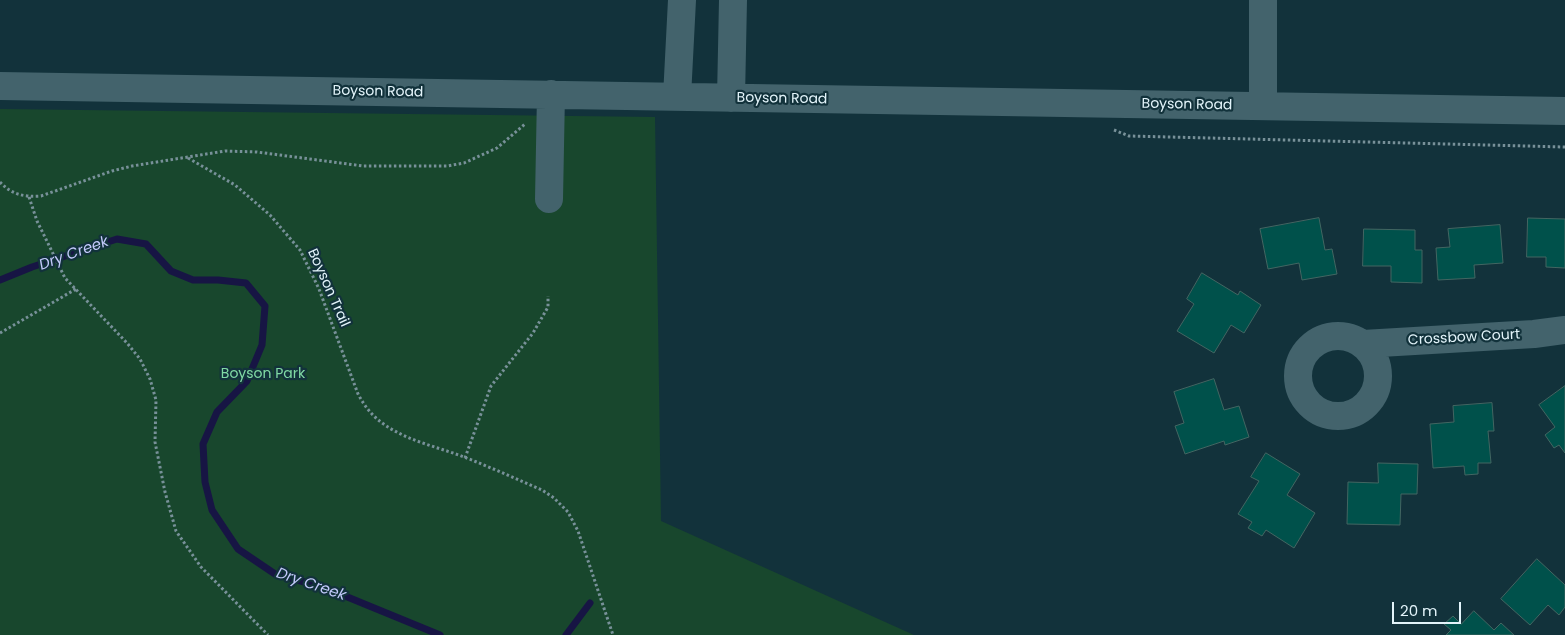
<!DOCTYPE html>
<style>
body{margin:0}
#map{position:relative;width:1565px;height:635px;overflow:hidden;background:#12323b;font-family:Poppins,sans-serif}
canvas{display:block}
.scale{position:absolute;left:1392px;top:602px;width:69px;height:22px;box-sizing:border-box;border:2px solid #e3f4fa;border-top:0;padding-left:6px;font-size:15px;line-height:18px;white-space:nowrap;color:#e3f4fa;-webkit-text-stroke:4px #12323b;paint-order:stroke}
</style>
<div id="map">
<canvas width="1565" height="635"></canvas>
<div class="scale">20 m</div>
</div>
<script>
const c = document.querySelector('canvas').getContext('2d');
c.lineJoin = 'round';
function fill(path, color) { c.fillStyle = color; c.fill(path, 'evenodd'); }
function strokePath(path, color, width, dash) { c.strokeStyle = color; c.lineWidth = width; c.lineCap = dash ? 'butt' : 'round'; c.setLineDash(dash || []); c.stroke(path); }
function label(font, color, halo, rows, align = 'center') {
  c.font = font + ' Poppins,sans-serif'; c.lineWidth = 4.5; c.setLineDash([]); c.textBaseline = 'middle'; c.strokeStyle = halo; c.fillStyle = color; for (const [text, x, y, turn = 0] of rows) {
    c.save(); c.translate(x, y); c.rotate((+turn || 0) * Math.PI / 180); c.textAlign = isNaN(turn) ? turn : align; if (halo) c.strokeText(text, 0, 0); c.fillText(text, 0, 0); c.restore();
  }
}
fill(new Path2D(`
 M0 109 655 117 661 521 914 635H0Z`), '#18472d');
strokePath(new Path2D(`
 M0 280 32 267 117 239 146 244 171 271 193 280H218L246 283 265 306 262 345 247 381 217 412 203 444 205 482 212 510 238 549 275 574 323 587 440 635
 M566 635 590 603`), '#171544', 7);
const building = new Path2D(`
 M1319 218 1325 250 1332 249 1337 274 1302 280 1299 263 1268 269 1260 229Z
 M1528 218 1565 219V268L1546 267V257H1527Z
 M1500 225 1503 263 1474 265 1475 278 1438 280 1436 248 1450 247 1448 229Z
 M1364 229 1415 230V250H1422V283L1391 282V266H1363Z
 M1202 273 1238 295 1240 291 1261 305 1244 333 1231 325 1214 353 1177 331 1194 304 1187 299Z
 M1214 379 1224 410 1239 406 1249 437 1225 445 1224 441 1185 454 1175 426 1184 423 1174 392Z
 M1565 386V453L1559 445 1554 448 1545 435 1555 427 1539 405Z
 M1492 403 1494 431H1488L1491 463H1478V474L1465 475 1464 466 1433 468 1430 424 1454 422 1453 406Z
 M1266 453 1300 474 1287 495 1315 513 1294 548 1266 530 1262 536 1248 528 1252 522 1238 514 1259 481 1251 477Z
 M1378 463 1418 464 1417 494H1401L1400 525 1347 524 1348 482 1378 483Z
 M1537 559 1565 585V607L1559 615 1548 605 1530 625 1501 599Z
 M1474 611 1494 630 1501 623 1514 635H1446L1451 630 1444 624 1453 616 1461 624Z`);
fill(building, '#00514b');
strokePath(building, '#436662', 1);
strokePath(new Path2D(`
 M1114 130 1129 136 1565 147
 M188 158 235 185 270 215 300 250 319 289 358 394C365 407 373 417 385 425 408 441 438 447 464 457 490 467 516 479 542 490L554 498 568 512 578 531 613 635
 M0 182C12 195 24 197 41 196L112 171 132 166 225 151 257 152 363 166H447L464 163 497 148 525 124
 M29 197 37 221 65 278 127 343 140 359 150 379 156 400 155 442 165 492 176 531 201 567 268 635
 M0 333 76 289
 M465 458 491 386 533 333 548 307V296`), '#789199', 3, [2.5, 2.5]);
strokePath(new Path2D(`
 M0 86 1565 111
 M677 97 682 0
 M731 98 733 0
 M1263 106V0
 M549 199 551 94
 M1298 376a40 40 0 1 1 80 0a40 40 0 1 1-80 0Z
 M1363 344 1534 334 1565 330`), '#43636c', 28);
label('14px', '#e3f4fa', '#12323b', [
 ["Boyson Road",378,92,1],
 ["Boyson Road",782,99,1],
 ["Boyson Road",1187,105,1],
 ["Boyson Trail",328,288,66],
 ["Crossbow Court",1464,338,-3]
]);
label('14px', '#80d9a4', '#12323b', [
 ["Boyson Park",263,374]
]);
label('italic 15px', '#c3cafb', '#12323b', [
 ["Dry Creek",74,254,-20],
 ["Dry Creek",311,585,19]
]);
</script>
